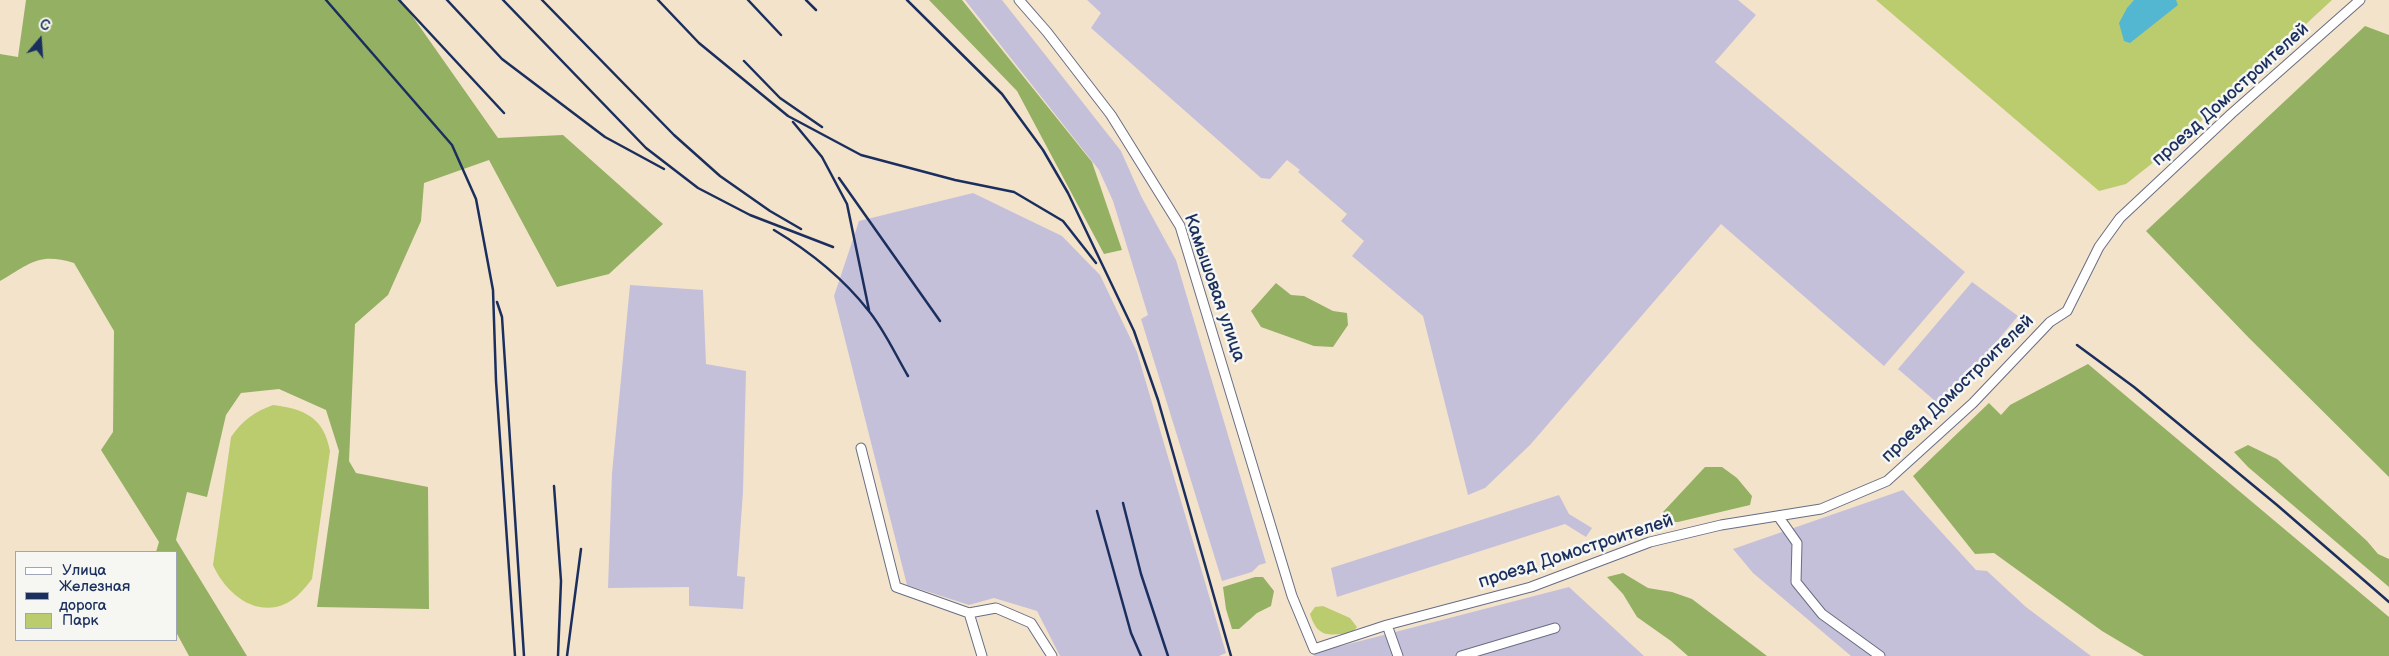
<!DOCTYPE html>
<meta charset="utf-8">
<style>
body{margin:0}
#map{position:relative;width:2389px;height:656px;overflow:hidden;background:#f4e3cb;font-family:"Balsamiq Sans",sans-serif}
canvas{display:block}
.legend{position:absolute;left:15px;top:551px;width:162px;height:90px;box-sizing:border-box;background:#f6f6f2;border:1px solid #9ea6b7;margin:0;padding:6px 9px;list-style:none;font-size:15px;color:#1b2f5e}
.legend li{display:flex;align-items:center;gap:10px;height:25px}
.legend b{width:25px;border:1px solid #9ea6b7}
.north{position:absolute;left:15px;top:15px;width:50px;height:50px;-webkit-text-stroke:4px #f6f6f2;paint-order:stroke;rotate:18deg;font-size:14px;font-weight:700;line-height:20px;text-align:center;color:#1b2f5e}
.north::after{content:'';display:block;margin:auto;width:18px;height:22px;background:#1b2f5e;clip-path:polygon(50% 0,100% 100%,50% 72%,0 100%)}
</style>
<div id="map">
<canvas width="2389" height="656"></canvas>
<ul class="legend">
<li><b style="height:6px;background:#fff"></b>Улица</li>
<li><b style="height:6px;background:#1b2f5e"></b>Железная дорога</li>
<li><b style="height:14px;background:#bbcc6f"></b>Парк</li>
</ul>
<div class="north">С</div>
</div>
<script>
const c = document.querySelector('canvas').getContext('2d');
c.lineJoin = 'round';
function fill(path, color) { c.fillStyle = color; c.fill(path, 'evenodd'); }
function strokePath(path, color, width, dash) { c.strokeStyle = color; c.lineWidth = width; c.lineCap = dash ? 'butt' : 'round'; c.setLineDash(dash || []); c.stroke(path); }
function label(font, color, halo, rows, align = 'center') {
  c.font = font + ' "Balsamiq Sans",sans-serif'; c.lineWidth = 5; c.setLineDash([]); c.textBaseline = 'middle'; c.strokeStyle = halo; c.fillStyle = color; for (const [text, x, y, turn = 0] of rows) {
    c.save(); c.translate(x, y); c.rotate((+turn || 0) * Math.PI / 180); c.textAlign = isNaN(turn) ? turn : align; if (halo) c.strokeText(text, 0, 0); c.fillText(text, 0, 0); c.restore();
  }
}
fill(new Path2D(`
 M965 0H1002L1121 151 1141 196 1176 260 1266 563 1259 565 1252 572 1222 581 1141 319 1148 315 1113 201 1099 170Z
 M1087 0H1738L1756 15 1715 62 1965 272 1884 366 1721 224 1530 445 1485 488 1468 495 1423 316 1352 256 1364 241 1341 221 1347 214 1298 172 1300 170 1287 160 1270 179 1261 178 1091 28 1101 13Z
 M973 193 1062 236 1100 275 1137 352 1226 653 1219 656H1060L1037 611 994 598 969 605 907 585 834 296 859 221Z
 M1972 282 2018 316 1942 407 1898 369Z
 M630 285 703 290 706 364 746 371 743 492 737 576 745 577 743 609 689 606V587L608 588 612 473Z
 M1903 490 1976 570 1987 571 2026 607 2091 656H1851L1753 573 1733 549Z
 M1559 495 1569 514 1592 528 1586 537 1565 524 1337 597 1331 568Z
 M1569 587 1644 656H1314V653Z`), '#c5c0da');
fill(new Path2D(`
 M1876 0H2332L2173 147 2126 184 2099 191Z
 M273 405C304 409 324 417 330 451L312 579C304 589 298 597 287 603 255 619 225 592 213 565L231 437C243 420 254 412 273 405Z
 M1323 606 1350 618 1357 627 1352 633C1329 635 1318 639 1310 614L1315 607Z`), '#bbcc6f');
fill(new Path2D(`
 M26 0H401L498 138 563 135 663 224 609 274 557 287 489 160 424 183 421 221 388 295 355 324 349 461 356 473 428 487 429 609 317 607 339 451 326 410 279 389 241 393 226 415 207 497 187 492 176 540 247 656H189L176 632V552H156L159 542 101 450 113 432 114 331 74 263C38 252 30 264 0 281V54L18 57Z
 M929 0H962L1092 162 1122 250 1104 254 1017 91Z
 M2365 26 2389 35V477L2249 338 2146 231Z
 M1276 283 1291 295 1304 296 1333 311 1347 313 1348 325 1333 347 1314 346 1261 327 1251 311Z
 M2088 364 2389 617V656H2144L2102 631 1994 553 1975 554 1913 476 1989 403 2001 415 2010 405Z
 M2248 445 2277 459 2367 541 2378 554 2389 559V587L2248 467 2234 452Z
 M1705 467H1722L1737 478 1752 496 1750 505 1678 522H1663V512Z
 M1623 573 1648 588 1672 592 1692 599 1767 656H1688L1671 641 1637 617 1623 594 1607 577Z
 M1255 577H1263L1274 591 1271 606 1257 613 1239 629H1232L1226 609 1223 587Z`), '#94b062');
fill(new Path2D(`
 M2134 0H2176L2178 5 2130 43 2124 41 2119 23 2127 8Z`), '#53b7d2');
const street = new Path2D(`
 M1019 0 1047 32 1111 115 1180 226 1292 596 1314 649 1387 625 1531 587 1650 542 1721 525 1821 509 1887 481 1973 403 2050 322 2067 311 2099 247 2120 218 2231 114 2360 0
 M861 448 896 587 969 613
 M1778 516 1797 543 1796 582 1822 614 1880 656
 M1387 625 1398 656
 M982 656 969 613 996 608 1031 623 1052 656
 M1461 656 1555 628`);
strokePath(street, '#676e84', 11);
strokePath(street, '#fff', 9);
strokePath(new Path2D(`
 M326 0 452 145 476 199 493 290 496 381 515 656
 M399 0 504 113
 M447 0 502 59 605 137 664 169
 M503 0 646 148 698 188 750 215 833 247
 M542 0 674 135 720 176 770 211 801 229
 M658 0 699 43 788 116 861 155 955 180 1014 192 1063 221 1096 263
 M748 0 781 35
 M806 0 816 10
 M907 0 1002 94 1043 150 1068 193 1134 331 1158 400 1231 656
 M744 61 780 98 822 127
 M793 122 822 157 847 204 869 310
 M839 178 940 321
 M774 230C809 251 842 277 868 310 884 329 895 354 908 376
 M497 302 502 317 524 656
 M2077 345 2134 387 2277 505 2389 602
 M554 486 561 581 558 656
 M1123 503 1141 574 1168 656
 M1097 511 1131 633 1141 656
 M567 656 581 549`), '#1b2f5e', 2.5);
label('18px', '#1b2f5e', '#f6f6f2', [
 ["проезд Домостроителей",2231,95,-42],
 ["Камышовая улица",1214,288,71],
 ["проезд Домостроителей",1958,389,-44],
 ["проезд Домостроителей",1576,552,-18]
]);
</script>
